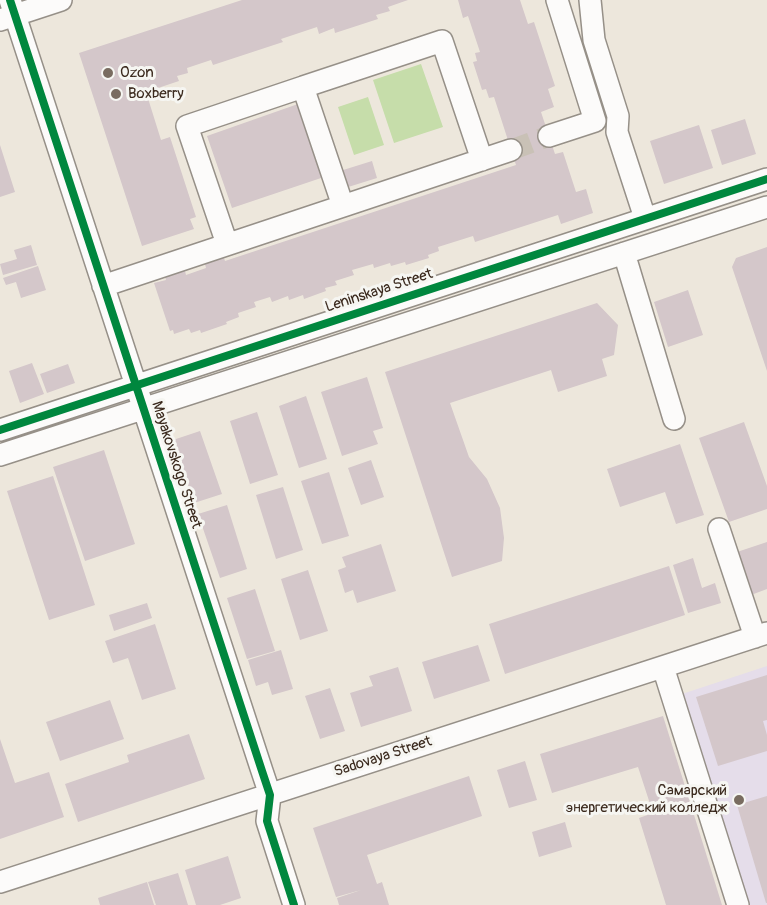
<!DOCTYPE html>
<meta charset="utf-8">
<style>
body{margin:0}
canvas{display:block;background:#ede7dc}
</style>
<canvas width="767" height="905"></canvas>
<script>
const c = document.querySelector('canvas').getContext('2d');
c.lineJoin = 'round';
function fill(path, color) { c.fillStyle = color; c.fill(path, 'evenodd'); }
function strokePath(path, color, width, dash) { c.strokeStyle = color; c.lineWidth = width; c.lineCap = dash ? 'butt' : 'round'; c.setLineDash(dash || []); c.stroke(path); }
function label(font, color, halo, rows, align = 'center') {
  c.font = font + ' Pangolin,sans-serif'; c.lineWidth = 6; c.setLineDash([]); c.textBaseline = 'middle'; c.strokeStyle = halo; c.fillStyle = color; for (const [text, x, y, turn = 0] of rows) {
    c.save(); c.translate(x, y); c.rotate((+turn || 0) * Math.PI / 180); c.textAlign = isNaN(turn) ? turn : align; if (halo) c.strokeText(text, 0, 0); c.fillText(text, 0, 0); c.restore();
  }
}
fill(new Path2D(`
 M767 666V905H744L679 695Z`), '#e5ddea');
fill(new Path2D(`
 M421 64 443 127 394 143 373 80Z
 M368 97 384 145 354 155 338 107Z`), '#c6ddaa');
fill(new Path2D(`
 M242 0H408L388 7 390 11 376 15 378 19 335 33 334 28 319 34 317 27 281 39 283 42 213 65 211 60 187 68 188 73 177 76 179 81 146 92 161 140 170 137 196 217 190 219 194 229 142 246 79 53Z
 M458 0H520L528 24 534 22 555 86 548 89 554 107 541 112 555 154 563 152 576 192 586 189 593 213 561 224 558 215 475 242 473 236 438 247 439 251 428 255 429 258 406 265 405 262 391 266 390 263 374 268 373 264 352 270 354 275 335 281 337 285 325 288 326 291 304 299 303 295 289 300 288 296 272 302 270 297 254 302 256 307 238 313 239 317 226 322 227 324 201 333 200 330 191 333 189 329 174 334 173 330 170 331 154 283 166 280 165 277 185 271 186 275 206 268 205 264 224 258 225 261 516 165 494 97 489 98 486 89 482 90 473 62 477 61 475 53 480 52 468 16 463 18Z
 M298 104 324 177 232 208 207 136Z
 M745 119 756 154 722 165 711 130Z
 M699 125 713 168 664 184 650 141Z
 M0 145 15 192 0 197Z
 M372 161 377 178 345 188 340 171Z
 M31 245 37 265 3 275 0 264 17 259 14 250Z
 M767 247V371L732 267 736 258Z
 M38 266 46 290 21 298 16 282 6 285 3 278Z
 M688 290 703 335 668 347 654 302Z
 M597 303 618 325 614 355 602 359 607 376 558 392 551 370 450 403 469 457 487 479 500 508 504 538 502 561 452 577 385 372Z
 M32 363 44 394 20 403 9 371Z
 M68 364 75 383 47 393 40 374Z
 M367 377 383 428 373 431 378 444 342 456 321 392Z
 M306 396 327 459 299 468 279 406Z
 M257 412 278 475 250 484 230 421Z
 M744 422 767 486V509L729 522 699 438Z
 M200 431 222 494 194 503 173 440Z
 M680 444 704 515 676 524 665 492 620 507 607 469Z
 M104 450 135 544 85 561 53 467Z
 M371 460 384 497 361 505 348 468Z
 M329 472 349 536 322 544 301 481Z
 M53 476 95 605 49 620 7 491Z
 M283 487 303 550 276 559 256 495Z
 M227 505 247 569 220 578 198 514Z
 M767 542V589L751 595 737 552Z
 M381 544 396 591 357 603 353 590 345 593 338 570 346 567 342 557Z
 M693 558 702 588 715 583 721 603 688 613 673 565Z
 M669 566 685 615 505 674 489 624Z
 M308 570 328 631 300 640 281 579Z
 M255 589 275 651 247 659 227 598Z
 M147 603 152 618 114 631 109 615Z
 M155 624 176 689 142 700 128 658 113 663 105 641Z
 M478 645 490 681 434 699 422 662Z
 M281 650 293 689 272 695 268 682 256 686 248 660Z
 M398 667 412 711 361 727 350 693 373 686 369 676Z
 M767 675V720L763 721 767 735V751L718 766 696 697Z
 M330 688 345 731 320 739 305 696Z
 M110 700 124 739 60 761 46 722Z
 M663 716 690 802 722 905H666L639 818 653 813 638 767 552 793 540 754Z
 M189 734 205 779 78 822 65 784 129 762 127 755Z
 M0 739 15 783 49 772 64 817 0 839Z
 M525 761 537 800 509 808 497 770Z
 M469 776 482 816 367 855 377 884 382 882 389 905H339L337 898 361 890 336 897 313 828Z
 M767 796V903H766L737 805Z
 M565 822 572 847 539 857 532 832Z
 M228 856 241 898 220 905H196L185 870Z
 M178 873 188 905H156L148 882Z
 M147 882 154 905H100L98 898Z`), '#d4c7ca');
strokePath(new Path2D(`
 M511 150 549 136`), '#c9c1b6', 21, [21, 10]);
const minor = new Path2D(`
 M10 0 262 771 270 795 267 821 294 905
 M590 0 594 40 618 116 617 132 645 218
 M0 20 61 0
 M549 136 595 121 557 0
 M343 206 303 87 442 41 482 160
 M227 244 187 126 303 87
 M624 253 674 419
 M103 286 511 150
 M0 430 767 179
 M0 455 767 207
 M719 529 755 637
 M663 667 738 905
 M0 882 767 633`);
strokePath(minor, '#969088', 24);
strokePath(minor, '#fcfbfa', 21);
strokePath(new Path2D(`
 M10 0 262 771 270 795 267 821 294 905
 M0 430 767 179`), '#00873e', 8);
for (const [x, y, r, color] of [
 [108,73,6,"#796c60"],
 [116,94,6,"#796c60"],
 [739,800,6,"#796c60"]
]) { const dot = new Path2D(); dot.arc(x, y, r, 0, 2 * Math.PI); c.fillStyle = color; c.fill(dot); strokePath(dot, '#f6f6f2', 2); }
label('15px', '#3b2a1e', '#f6f6f2', [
 ["Ozon",120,73],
 ["Boxberry",128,94],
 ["Самарский",727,791,"right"],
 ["энергетический колледж",727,808,"right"]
], 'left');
label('15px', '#3b2a1e', '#f6f6f2', [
 ["Leninskaya Street",379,291,-18],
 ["Mayakovskogo Street",176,465,72],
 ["Sadovaya Street",383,757,-18]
]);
</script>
